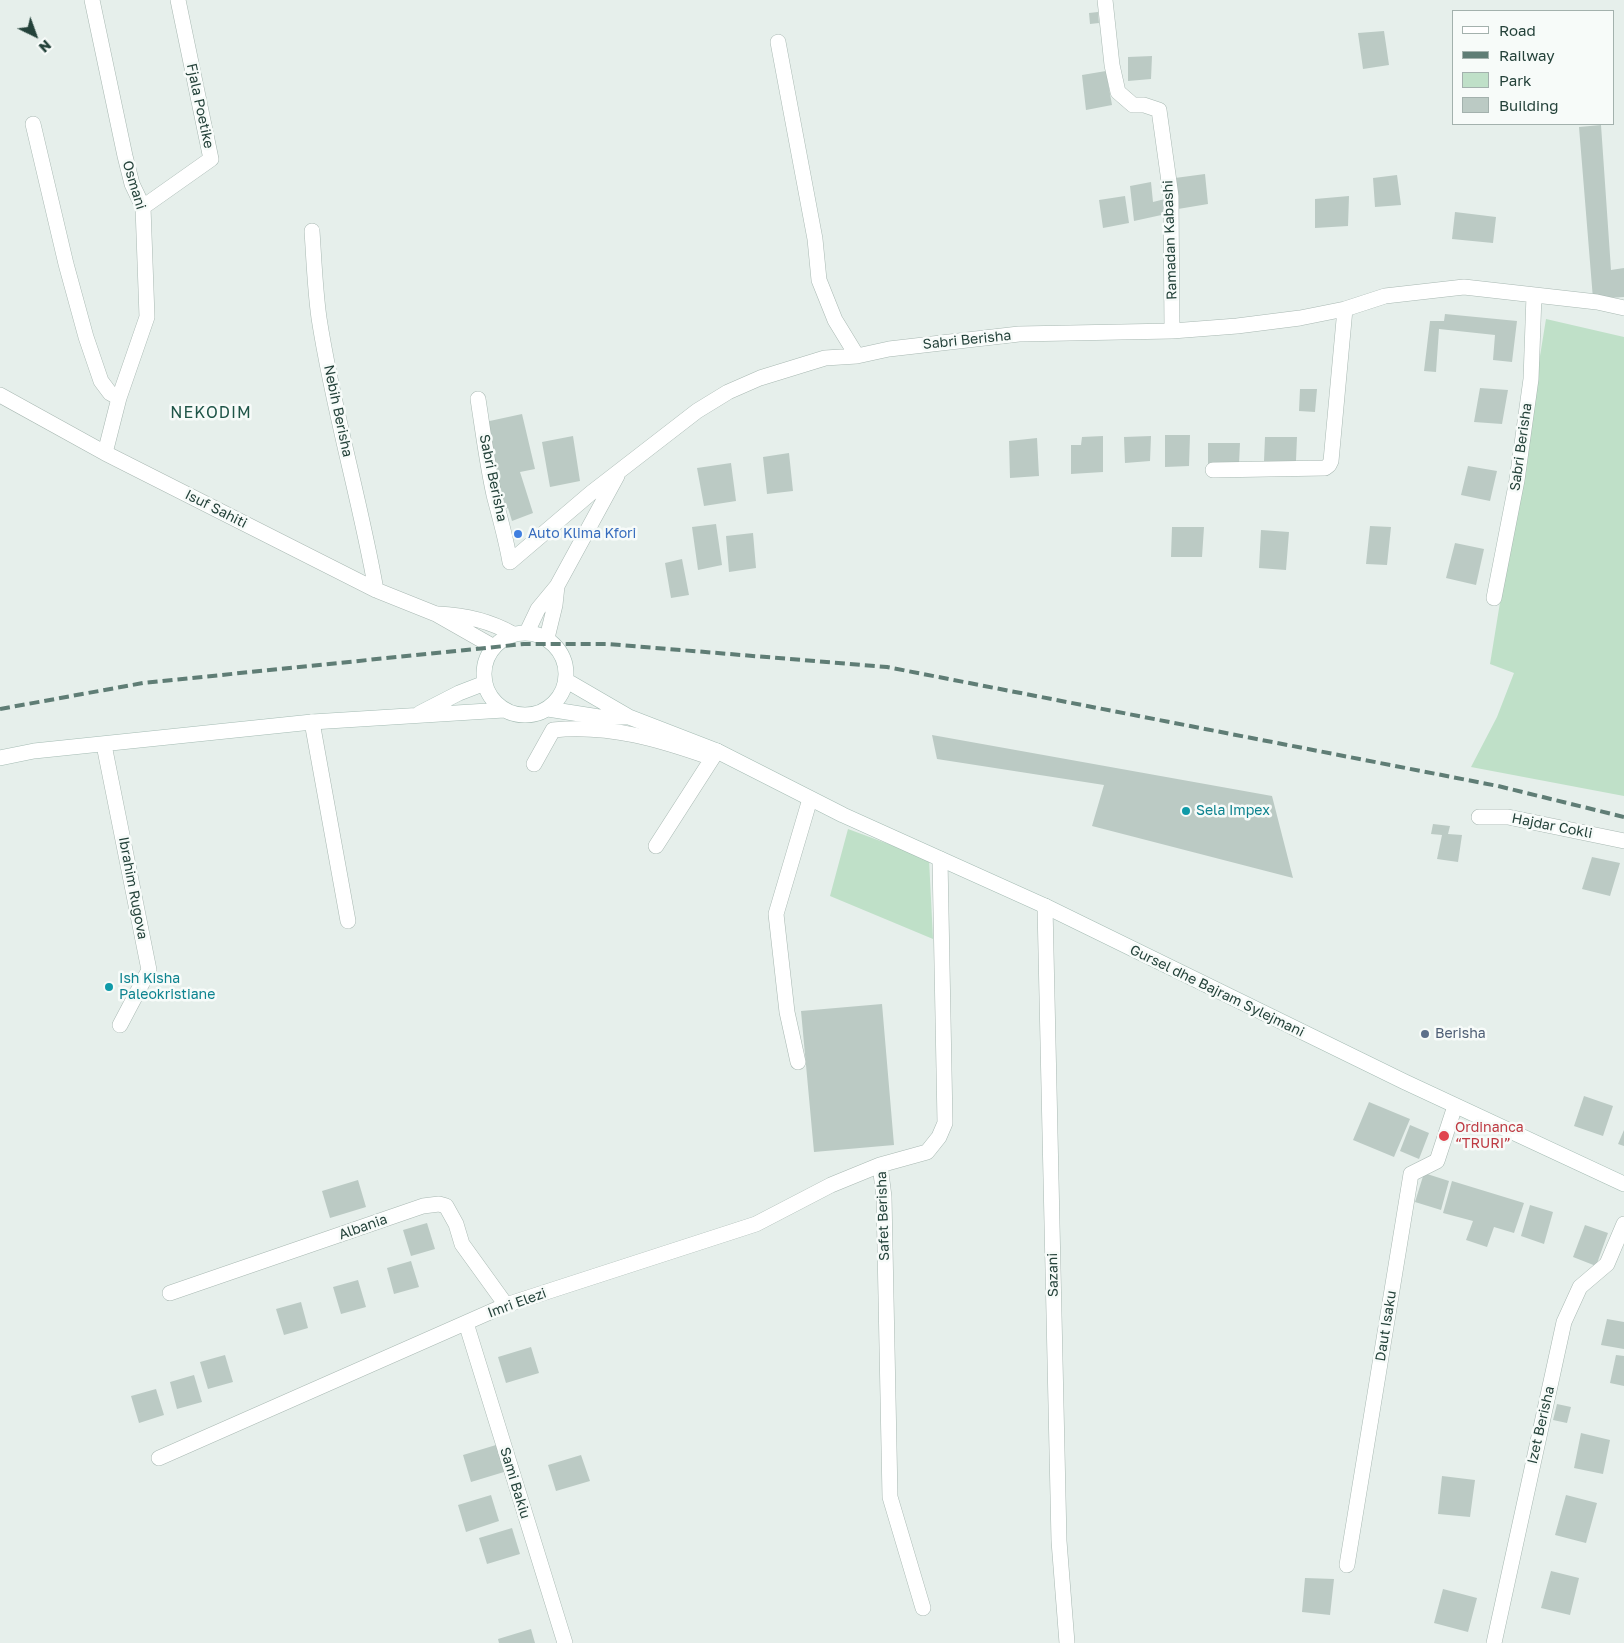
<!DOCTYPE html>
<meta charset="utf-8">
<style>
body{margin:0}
#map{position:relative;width:1624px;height:1643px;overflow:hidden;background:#e6efeb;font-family:"Golos Text",sans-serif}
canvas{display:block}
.legend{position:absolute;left:1452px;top:10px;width:162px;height:115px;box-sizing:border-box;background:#f7fbf9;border:1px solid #a3b1ad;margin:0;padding:6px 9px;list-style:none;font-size:15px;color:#24423a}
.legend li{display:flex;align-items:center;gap:10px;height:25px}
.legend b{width:25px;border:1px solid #a3b1ad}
.north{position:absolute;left:10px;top:10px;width:50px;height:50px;-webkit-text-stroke:4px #f7fbf9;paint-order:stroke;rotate:138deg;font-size:14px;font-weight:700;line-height:20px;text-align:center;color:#24423a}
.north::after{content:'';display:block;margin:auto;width:18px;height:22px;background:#24423a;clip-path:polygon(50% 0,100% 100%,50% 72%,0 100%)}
</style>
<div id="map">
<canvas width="1624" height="1643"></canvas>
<ul class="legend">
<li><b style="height:6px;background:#fff"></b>Road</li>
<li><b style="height:6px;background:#5f7d75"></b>Railway</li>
<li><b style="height:14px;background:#bfe0c8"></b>Park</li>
<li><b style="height:14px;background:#bbcac4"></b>Building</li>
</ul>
<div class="north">N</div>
</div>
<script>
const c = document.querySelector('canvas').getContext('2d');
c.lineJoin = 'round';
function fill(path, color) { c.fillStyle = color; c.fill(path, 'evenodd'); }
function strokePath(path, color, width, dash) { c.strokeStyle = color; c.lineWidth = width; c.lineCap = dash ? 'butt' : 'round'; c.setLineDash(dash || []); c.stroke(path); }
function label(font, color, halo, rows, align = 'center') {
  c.font = font + ' "Golos Text",sans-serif'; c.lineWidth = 5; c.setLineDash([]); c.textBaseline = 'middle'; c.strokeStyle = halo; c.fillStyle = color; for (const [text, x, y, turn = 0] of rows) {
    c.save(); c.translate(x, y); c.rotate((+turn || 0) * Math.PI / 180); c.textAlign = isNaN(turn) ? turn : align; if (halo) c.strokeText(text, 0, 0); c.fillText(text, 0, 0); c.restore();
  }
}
fill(new Path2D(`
 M1546 319 1624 337V796L1471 767 1497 717 1514 673 1490 664Z
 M848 829 929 859 933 939 830 896Z`), '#bfe0c8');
fill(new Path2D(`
 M1098 12 1099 23 1090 24 1089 13Z
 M1384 31 1389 65 1363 69 1358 33Z
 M1152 56 1151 79 1128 81V57Z
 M1106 71 1112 105 1086 110 1082 75Z
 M1601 125 1611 270 1624 268V297L1593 299 1579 127Z
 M1205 174 1208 204 1178 209 1175 178Z
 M1397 175 1401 205 1375 207 1373 178Z
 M1151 182 1153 202 1165 199 1166 214 1134 221 1130 186Z
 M1125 196 1129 223 1103 228 1099 200Z
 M1349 196 1348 226 1315 228V199Z
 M1455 212 1496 217 1493 243 1452 239Z
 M1445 314 1517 321 1512 362 1493 360 1495 335 1439 329 1436 372 1424 371 1430 321H1444Z
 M1480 388 1508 390 1502 424 1474 422Z
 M1300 389H1317L1315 412 1299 411Z
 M522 414 535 469 520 472 533 513 512 521 508 508 502 511 485 422Z
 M1165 435H1190L1189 466 1165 467Z
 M573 436 580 481 550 487 542 442Z
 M1103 436V472L1071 474V445H1081L1082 437Z
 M1151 436 1150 461 1125 463 1124 437Z
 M1265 437H1297L1296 461H1264Z
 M1037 438 1039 476 1010 478 1009 441Z
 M1208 443H1240L1239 464 1208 466Z
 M789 453 793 491 767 494 763 457Z
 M731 463 736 501 704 506 697 468Z
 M1468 466 1497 471 1490 501 1461 495Z
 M716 524 722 565 698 570 692 527Z
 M1370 526 1391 527 1387 565 1366 564Z
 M1172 527H1204L1202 557H1171Z
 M1261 530 1289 532 1286 570 1259 568Z
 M753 533 756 568 729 572 726 536Z
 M1455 543 1484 549 1476 585 1446 578Z
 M682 559 689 595 671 598 665 563Z
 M932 735 1272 796 1293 878 1092 826 1104 785 937 759Z
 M1433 824 1450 826 1448 834 1462 835 1458 862 1437 859 1442 835 1431 834Z
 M1592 857 1620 863 1610 896 1582 889Z
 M882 1004 894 1145 814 1152 801 1011Z
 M1584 1096 1613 1106 1603 1136 1574 1126Z
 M1369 1102 1410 1119 1394 1157 1353 1140Z
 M1410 1125 1429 1133 1419 1159 1400 1151Z
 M1624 1130V1146L1618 1144Z
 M1424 1173 1449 1181 1441 1210 1415 1202Z
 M358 1180 366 1207 330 1218 322 1191Z
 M1452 1181 1524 1203 1514 1233 1494 1227 1487 1247 1466 1240 1473 1221 1443 1213Z
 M1530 1205 1553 1212 1544 1244 1521 1236Z
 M427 1223 435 1249 411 1256 403 1230Z
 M1585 1225 1608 1233 1596 1266 1573 1257Z
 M411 1261 419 1287 394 1294 387 1268Z
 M358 1280 366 1307 341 1314 333 1287Z
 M301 1302 308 1328 284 1335 276 1309Z
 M1607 1319 1624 1322V1349L1601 1345Z
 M531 1347 539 1373 506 1383 498 1357Z
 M225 1355 233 1382 208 1389 200 1362Z
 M1616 1355 1624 1356V1386L1610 1383Z
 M194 1375 202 1402 177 1409 170 1382Z
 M156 1389 164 1415 139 1423 131 1396Z
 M1557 1404 1571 1407 1567 1423 1553 1420Z
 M1581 1433 1610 1440 1603 1474 1574 1468Z
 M496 1445 504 1472 471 1482 463 1455Z
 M581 1455 590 1481 556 1491 548 1465Z
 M1442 1476 1475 1480 1470 1517 1438 1514Z
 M491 1495 499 1521 466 1532 458 1505Z
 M1566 1495 1597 1503 1586 1543 1555 1535Z
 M512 1528 520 1554 487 1564 479 1538Z
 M1551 1571 1579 1578 1570 1615 1541 1608Z
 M1305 1578 1334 1579 1330 1615 1302 1612Z
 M1443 1589 1477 1598 1468 1632 1434 1623Z
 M531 1629 535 1643H499L498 1639Z`), '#bbcac4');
const street = new Path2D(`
 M92 0 125 156 132 184 143 207 147 317 119 398 105 453
 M1105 0 1112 65 1118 92 1133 105H1144L1159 110 1171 196 1172 331
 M778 42 815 239 819 280 835 320 857 356
 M33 124 66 264 86 337 101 381 110 393 119 398
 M143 207 211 159 178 0
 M312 231C314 260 315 289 319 318 333 410 360 499 376 590
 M0 395 105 453 376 590 436 614 494 647
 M478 399C483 431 487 463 494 495 500 518 506 539 510 562
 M1213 470 1325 468 1329 465 1331 461 1345 309
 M510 562 591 493 697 411 728 392 760 378 825 358 857 356 889 349 1019 334 1172 331 1237 326 1300 318 1345 309 1385 296 1464 287 1597 302 1624 308
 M1494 598 1517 480 1531 379 1534 295
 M438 614C464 615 490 621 513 634
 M527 632 538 609 557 586 617 476
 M547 638 555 605 557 586
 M312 722 348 921
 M104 745 149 970 120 1025
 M534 764 553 730C609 724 661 740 712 758
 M1479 817H1508L1624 841
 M656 846 717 751
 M1045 906 1059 1541 1067 1643
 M798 1062 787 1012 776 914 810 799
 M170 1293 423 1206 439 1204 446 1206 456 1224 462 1244 506 1305
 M466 1323 565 1643
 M159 1458 506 1305 756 1224 831 1185 880 1165
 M1347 1565 1411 1174 1437 1161 1455 1106
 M923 1608 890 1497 884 1197 880 1165 927 1152 939 1137 945 1123 940 859
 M1494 1643 1564 1322 1580 1287 1607 1264 1624 1224`);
const secondary = new Path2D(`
 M484 674a41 41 0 1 1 82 0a41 41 0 1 1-82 0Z
 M567 681 629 717 717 751 843 815 1045 906 1405 1082 1624 1184
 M548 709 599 717H628
 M420 713 459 693 485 683
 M0 758 34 751 312 722 504 710`);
strokePath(street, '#a8b8b2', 16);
strokePath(secondary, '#a4bbb3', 16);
strokePath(street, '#fff', 15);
strokePath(secondary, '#fff', 15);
strokePath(new Path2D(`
 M0 709 143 683 524 644H608L887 667 1498 786 1624 817`), '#5f7d75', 4, [10, 5]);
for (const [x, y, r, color] of [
 [518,534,5,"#3f7fe0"],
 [1186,811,5,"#0f9aa8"],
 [109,987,5,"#0f9aa8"],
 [1425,1034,5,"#5c6f8a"],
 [1444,1136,6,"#e0444e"]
]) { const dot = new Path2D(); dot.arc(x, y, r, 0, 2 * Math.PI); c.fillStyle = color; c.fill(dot); strokePath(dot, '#f7fbf9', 2); }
label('14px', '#24423a', '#f7fbf9', [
 ["Fjala Poetike",200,106,78],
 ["Osmani",134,185,73],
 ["Ramadan Kabashi",1170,240,-92],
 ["Sabri Berisha",967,340,-6],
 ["Nebih Berisha",338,411,78],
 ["Sabri Berisha",1521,447,-82],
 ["Sabri Berisha",493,478,78],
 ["Isuf Sahiti",216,509,27],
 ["Hajdar Cokli",1552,826,11],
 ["Ibrahim Rugova",133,888,79],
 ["Gursel dhe Bajram Sylejmani",1217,991,26],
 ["Safet Berisha",883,1216,-92],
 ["Albania",363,1227,-19],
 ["Sazani",1053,1275,-91],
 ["Imri Elezi",517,1303,-20],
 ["Daut Isaku",1386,1326,-81],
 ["Izet Berisha",1541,1425,-77],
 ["Sami Bakiu",515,1483,73]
]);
label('14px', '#366cbe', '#f7fbf9', [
 ["Auto Klima Kfori",528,534]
], 'left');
label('14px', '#0d838f', '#f7fbf9', [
 ["Sela Impex",1196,811],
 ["Ish Kisha",119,979],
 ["Paleokristiane",119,995]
], 'left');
label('14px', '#4e5e75', '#f7fbf9', [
 ["Berisha",1435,1034]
], 'left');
label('14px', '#be3a42', '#f7fbf9', [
 ["Ordinanca",1455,1128],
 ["“TRURI”",1455,1144]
], 'left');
c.letterSpacing = '1px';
label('16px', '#1f5548', '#f7fbf9', [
 ["NEKODIM",211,413]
]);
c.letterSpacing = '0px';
</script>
